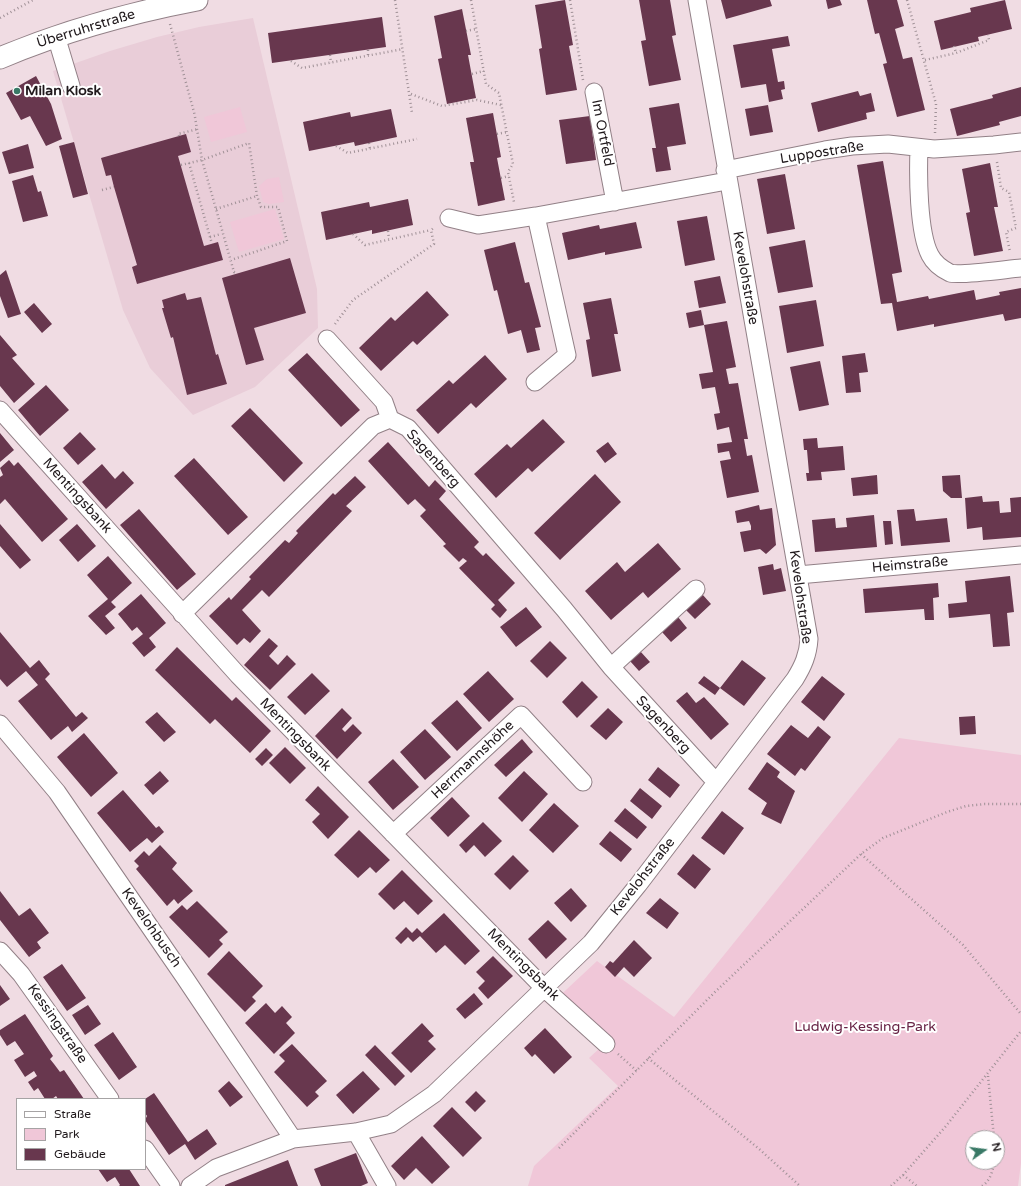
<!DOCTYPE html>
<meta charset="utf-8">
<style>
body{margin:0}
#map{position:relative;width:1021px;height:1186px;overflow:hidden;background:#f0dce3;font-family:"Varela Round",sans-serif}
canvas{display:block}
.legend{position:absolute;left:16px;top:1098px;width:130px;height:72px;box-sizing:border-box;background:#fff;border:1px solid #a6a3a4;margin:0;padding:5px 7px;list-style:none;font-size:12px;color:#20191c}
.legend li{display:flex;align-items:center;gap:8px;height:20px}
.legend b{width:20px;border:1px solid #a6a3a4}
.north{position:absolute;left:965px;top:1130px;width:40px;height:40px;box-sizing:border-box;background:#fff;border:1px solid #a6a3a4;border-radius:50%;rotate:76deg;font-size:11px;font-weight:700;line-height:16px;text-align:center;color:#20191c}
.north::after{content:'';display:block;margin:auto;width:14px;height:18px;background:#397966;clip-path:polygon(50% 0,100% 100%,50% 72%,0 100%)}
</style>
<div id="map">
<canvas width="1021" height="1186"></canvas>
<ul class="legend">
<li><b style="height:5px;background:#fff"></b>Straße</li>
<li><b style="height:11px;background:#f0c7d8"></b>Park</li>
<li><b style="height:11px;background:#68374e"></b>Gebäude</li>
</ul>
<div class="north">N</div>
</div>
<script>
const c = document.querySelector('canvas').getContext('2d');
c.lineJoin = 'round';
function fill(path, color) { c.fillStyle = color; c.fill(path, 'evenodd'); }
function strokePath(path, color, width, dash) { c.strokeStyle = color; c.lineWidth = width; c.lineCap = dash ? 'butt' : 'round'; c.setLineDash(dash || []); c.stroke(path); }
function label(font, color, halo, rows, align = 'center') {
  c.font = font + ' "Varela Round",sans-serif'; c.lineWidth = 4; c.setLineDash([]); c.textBaseline = 'middle'; c.strokeStyle = halo; c.fillStyle = color; for (const [text, x, y, turn = 0] of rows) {
    c.save(); c.translate(x, y); c.rotate((+turn || 0) * Math.PI / 180); c.textAlign = isNaN(turn) ? turn : align; if (halo) c.strokeText(text, 0, 0); c.fillText(text, 0, 0); c.restore();
  }
}
fill(new Path2D(`
 M253 18 317 289 318 328 255 387 193 415 150 368 123 310 53 71 110 51 157 37 199 27Z`), '#e9cdd8');
fill(new Path2D(`
 M240 107 247 132 211 142 204 117Z
 M279 177 284 202 269 204 263 202 259 186 267 179Z
 M275 209 284 239 239 252 230 222Z
 M899 738 1021 755V1163L1018 1186H528L534 1166 618 1086 589 1058 601 1047 552 1003 597 961 674 1017ZM973 1138H997V1162H973Z`), '#f0c7d8');
fill(new Path2D(`
 M565 0 573 45 569 46 577 90 546 95 539 49 542 48 535 5Z
 M639 0H670L676 35 672 36 681 80 649 86 641 41 646 40Z
 M721 0H770L772 6 726 19Z
 M826 0H840L842 5 828 9Z
 M867 0H897L904 26 895 29 903 59 912 57 925 110 897 117 883 64 887 63 879 33 875 34Z
 M1005 0 1012 29 978 37 979 41 941 50 934 21 971 12 970 8Z
 M462 9 471 55H468L476 98 447 104 438 59 442 58 434 16Z
 M382 17 386 47 272 63 268 33Z
 M788 36 790 46 772 49 778 82 784 81 785 89 781 90 783 99 769 102 766 84 741 88 733 45Z
 M36 76 51 104 62 139 46 146 30 116 21 120 6 93Z
 M1021 87V116L999 122 1000 125 957 136 950 109 993 98 992 95Z
 M858 91 860 96 871 93 875 111 866 113 867 119 818 132 811 103Z
 M679 103 686 144 667 147 671 170 656 172 652 148H656L649 108Z
 M768 105 773 132 750 136 745 109Z
 M391 109 397 137 355 146 354 142 309 151 303 122 350 112 351 117Z
 M493 113 501 157 497 158 505 200 478 206 470 162H474L466 118Z
 M590 116 596 160 566 164 559 120Z
 M186 134 191 152 178 156 204 246 218 242 223 260 137 284 132 267 137 265 114 187 111 175 106 176 101 158Z
 M74 142 88 194 73 198 59 146Z
 M28 144 34 168 9 174 2 152Z
 M883 161 902 272 892 274 897 302 928 296 929 299 974 290 976 300 1000 295 999 292 1021 288V318L1005 321 1003 314 934 327V324L897 331 892 303 881 304 857 165Z
 M990 163 998 207H994L1003 251 974 256 966 213 970 212 962 169Z
 M785 174 795 229 767 234 757 179Z
 M33 175 38 192 41 191 48 216 23 222 12 181Z
 M408 199 413 225 372 234V230L326 240 321 212 369 202 370 207Z
 M707 216 715 260 685 266 677 221Z
 M636 222 642 248 605 255V252L568 260 562 233 599 225 600 229Z
 M805 240 813 287 778 293 769 247Z
 M515 242 525 283 529 282 541 327 535 328 540 350 527 353 521 330 508 334 497 290 494 291 484 250Z
 M290 258 306 313 254 328 264 360 246 365 222 278Z
 M6 270 21 314 8 318 0 296V275Z
 M720 276 726 303 699 308 694 281Z
 M427 291 449 315 417 345 413 341 381 371 359 348 391 317 395 321Z
 M185 293 187 300 201 297 216 355 218 354 227 384 187 395 173 337 171 338 162 308H164L162 300Z
 M611 298 618 334H614L621 371 592 377 586 340 590 339 583 303Z
 M816 300 824 346 787 353 779 306Z
 M34 303 52 324 42 333 24 312Z
 M701 310 704 325 689 328 686 313Z
 M727 321 736 367 726 369 729 384 738 383 748 439H744L747 456 752 455 759 492 727 498 720 461 731 459 729 451 718 453 717 444 732 442 729 427 717 430 714 414 720 413 715 387 702 389 699 374 713 372 704 325Z
 M0 335 17 355 12 358 35 384 14 403 0 386Z
 M307 353 360 410 341 427 288 370Z
 M865 353 868 372 859 373 861 392 846 393 842 356Z
 M485 355 507 379 476 408 471 403 438 434 416 410 449 380 453 384Z
 M820 361 829 405 799 411 790 367Z
 M46 385 69 410 40 436 18 410Z
 M250 408 303 463 284 482 231 426Z
 M543 419 565 442 532 472 528 468 496 498 474 474 507 444 511 448Z
 M80 432 96 449 78 465 63 448Z
 M0 433 14 450 0 462Z
 M817 438 818 448 843 446 845 470 821 472 822 480 807 481 806 473H809L807 450H804L803 439Z
 M388 442 429 487 435 480 446 491 439 499 479 542 474 547 483 556 486 553 515 583 498 600 507 610 500 618 491 609 495 605 459 568 467 561 463 558 459 562 443 546 446 544 420 516 426 510 415 499 408 505 368 461Z
 M608 442 617 454 605 463 596 451Z
 M194 458 248 517 228 535 174 476Z
 M9 460 14 466 18 462 68 519 42 542 5 499 0 504V477L3 475 0 468Z
 M102 464 115 479 123 471 134 483 106 509 82 482Z
 M595 474 621 502 560 560 534 533Z
 M877 475 878 494 853 496 851 478Z
 M960 475 962 498H951L943 491 942 476Z
 M355 476 366 487 346 506 352 511 269 597 262 590 242 610 261 631 250 643 244 638 237 645 209 616 229 597 231 600 251 579 249 577 285 540 289 543 298 533 296 531 333 493 335 495Z
 M982 496 983 502 999 501 1000 513 1011 512 1010 498 1021 497V537L983 540 982 527 967 529 965 498Z
 M759 505 760 510 772 508 776 545 766 554 760 549 744 552 740 532 751 530V526L749 521 737 523 735 511Z
 M139 509 196 574 177 590 120 525Z
 M914 509 916 521 947 518 950 542 901 546 897 510Z
 M874 515 877 547 815 552 812 520 835 518 836 528 847 527 846 518Z
 M883 521H891L893 544 885 545Z
 M0 524 31 560 20 569 0 546Z
 M77 524 96 546 78 562 59 540Z
 M658 543 681 569 648 598 643 592 611 620 585 591 617 562 625 572Z
 M108 556 132 583 111 602 116 607 105 616 115 628 106 635 88 616 108 599 87 575Z
 M773 564 774 570 781 568 786 591 763 595 758 567Z
 M1010 576 1014 612 1007 613 1010 646 993 647 990 614 949 618 948 604 967 602 965 581Z
 M938 583 939 597 933 598 934 620H925L924 609 865 613 863 589Z
 M141 594 166 623 149 638 156 647 144 657 132 643 143 634 137 627 132 631 118 614Z
 M702 594 711 604 695 619 686 610Z
 M526 607 542 627 516 647 500 627Z
 M678 617 687 628 671 642 662 632Z
 M0 632 30 668 39 660 50 674 45 679 76 717 82 712 88 718 72 732 68 726 51 740 18 701 38 685 26 671 7 687 0 679Z
 M269 638 278 646 269 656 278 665 287 655 296 664 270 690 244 665Z
 M550 641 567 658 547 678 530 661Z
 M177 647 232 701 236 697 271 731 250 753 215 719 210 724 155 670Z
 M640 651 650 662 639 671 630 661Z
 M742 660 766 678 744 706 720 688Z
 M488 671 514 699 489 722 463 694Z
 M312 673 330 691 305 715 287 697Z
 M704 676 720 688 715 695 698 683Z
 M822 676 845 694 824 721 801 702Z
 M582 681 598 697 577 718 562 702Z
 M687 692 696 703 704 697 729 724 711 740 676 701Z
 M457 700 482 728 457 751 431 723Z
 M342 708 352 718 342 729 345 732 353 724 362 733 337 759 315 736Z
 M608 708 623 722 606 740 590 726Z
 M157 712 176 732 164 742 145 722Z
 M975 716 976 734 960 735 959 717Z
 M791 725 808 738 818 726 831 737 805 771 801 768 795 776 767 754Z
 M425 729 451 757 425 780 400 752Z
 M84 733 118 773 91 797 57 757Z
 M522 739 533 752 506 777 494 765Z
 M285 747 306 768 290 784 269 763Z
 M266 748 273 755 262 766 255 759Z
 M393 759 419 787 393 810 368 782Z
 M767 762 780 772 777 777 795 791 781 824 761 814 767 803 748 789Z
 M658 767 680 785 670 798 648 780Z
 M160 771 169 781 153 795 144 785Z
 M524 771 548 794 522 822 498 798Z
 M318 786 349 817 328 839 312 822 320 814 305 800Z
 M640 788 662 806 652 819 630 801Z
 M123 790 156 828 159 826 164 832 152 843 147 838 130 852 97 813Z
 M452 797 470 816 448 837 430 818Z
 M554 803 579 826 553 853 529 830Z
 M625 808 647 827 637 839 614 821Z
 M722 811 744 828 724 855 701 838Z
 M483 822 502 841 485 857 474 845 466 853 459 845Z
 M359 830 390 860 376 873 370 867 358 878 334 855Z
 M610 831 632 849 621 862 599 844Z
 M160 845 177 863 172 869 193 891 178 904 174 899 167 906 136 869 139 866 134 861 144 851 149 856Z
 M693 854 711 869 695 889 677 874Z
 M513 855 529 871 510 890 494 874Z
 M402 870 433 901 418 915 404 901 394 910 378 894Z
 M571 888 587 906 571 922 554 903Z
 M0 891 19 916 30 908 49 933 37 942 41 948 29 957 0 920Z
 M660 898 679 913 667 929 646 913Z
 M197 901 228 932 219 940 223 944 209 958 169 917 182 905 187 910Z
 M444 913 480 951 465 965 445 945 436 953 420 936 413 942 408 937 401 944 395 938 406 927 412 933 417 928 422 933Z
 M548 920 567 939 546 959 528 939Z
 M634 940 652 958 634 977 624 967 615 977 605 967 610 961 613 963Z
 M229 951 263 986 252 997 256 1001 245 1012 207 974Z
 M493 956 513 976 488 999 478 988 485 981 476 972Z
 M62 964 86 998 67 1011 43 977Z
 M0 985 10 999 0 1006Z
 M474 993 483 1004 465 1019 456 1009Z
 M266 1003 275 1013 282 1006 292 1017 286 1023 295 1033 274 1054 245 1023Z
 M88 1005 101 1024 85 1035 72 1015Z
 M25 1014 53 1056 50 1059 54 1064 60 1072 64 1070 84 1099H58L56 1096 52 1099H45L38 1088 34 1091 28 1082 37 1076 34 1071 25 1077 14 1060 24 1054 15 1041 7 1046 0 1035V1030Z
 M422 1023 434 1036 428 1041 436 1049 411 1073 391 1053Z
 M545 1028 572 1057 554 1074 535 1054 532 1057 524 1048Z
 M113 1032 137 1067 119 1080 94 1045Z
 M292 1044 327 1081 315 1092 319 1096 307 1107 274 1072 285 1061 279 1055Z
 M375 1045 405 1076 395 1086 365 1055Z
 M363 1071 380 1089 353 1114 336 1095Z
 M229 1081 243 1097 230 1107 218 1091Z
 M476 1091 486 1101 475 1112 465 1102Z
 M154 1093 188 1142 207 1129 217 1144 195 1160 185 1144 169 1155 145 1120 147 1116 145 1113V1099Z
 M452 1107 482 1138 463 1157 433 1126Z
 M422 1136 450 1167 432 1184 416 1168 404 1180 391 1166Z
 M356 1153 368 1183 361 1186H321L314 1169Z
 M288 1160 298 1186H225V1185Z
 M98 1169H129L140 1186H119L120 1185 115 1177 107 1182Z`), '#68374e');
const minor = new Path2D(`
 M56 36 71 86
 M594 92 615 202
 M919 148C918 174 918 232 930 255 934 263 942 269 950 273 960 276 1008 269 1021 268
 M725 170 825 150 852 146 888 144 934 149 994 145 1021 142
 M449 218 478 225 536 216 727 181
 M327 339 384 402 390 419
 M535 382 567 355 536 216
 M0 410 238 675 545 989 606 1044
 M798 575 1021 555
 M182 614 373 426 390 419 408 428 564 609 611 667 716 782
 M611 667 696 589
 M0 724 57 792 185 978 293 1139
 M393 834 521 715 583 782
 M0 951 21 974 110 1099
 M356 1132 387 1186
 M145 1149 171 1186
 M190 1186 216 1168 293 1139 356 1132 391 1124 434 1094 591 943 638 885 795 679C803 666 808 655 809 639L697 0`);
const major = new Path2D(`
 M0 58C64 31 129 13 197 0`);
strokePath(minor, '#928087', 19);
strokePath(major, '#928087', 23);
strokePath(new Path2D(`
 M395 0 412 113
 M471 0 486 84 499 93 513 164 508 172 514 202
 M570 0 583 80
 M907 0 936 104 935 133
 M0 18 33 0
 M170 24 195 116
 M466 31 476 29
 M954 46 956 53
 M368 50V56
 M330 55 331 63
 M925 60 956 53 989 40 988 35
 M291 61 302 68 403 49
 M472 74 484 71
 M411 94 442 106 477 100 501 105
 M195 117 202 160 234 272 237 273
 M497 134 507 132
 M179 136 178 134 198 129
 M369 143 370 149
 M336 146 348 153 417 139
 M997 162 1001 188 1009 192 1016 228 1006 232 1010 252
 M189 163 212 244
 M181 165 202 160 249 143 257 196 261 207H278L287 241 231 260
 M501 178 509 176
 M102 190 114 187
 M216 209 257 196
 M388 231 389 239
 M353 234 365 245 431 230
 M210 237 221 234
 M335 324 353 300 434 244 431 230 435 227
 M861 854 963 945 1021 1014
 M618 1054 637 1071
 M648 1058 758 1148 800 1186
 M988 1076 994 1138
 M559 1148 715 992 861 854 883 838 947 812 966 806 985 804H1021
 M903 1175 917 1186
 M891 1186 903 1175 946 1126 1021 1031
 M982 1186C990 1181 993 1171 994 1162`), '#a09197', 2.5, [1, 3]);
strokePath(minor, '#fff', 17);
strokePath(major, '#fff', 21);
for (const [x, y, r, color] of [
 [17,91,4,"#397966"]
]) { const dot = new Path2D(); dot.arc(x, y, r, 0, 2 * Math.PI); c.fillStyle = color; c.fill(dot); strokePath(dot, '#fff', 1.5); }
label('14px', '#20191c', '#fff', [
 ["Überruhrstraße",86,29,-17],
 ["Im Ortfeld",602,133,79],
 ["Luppostraße",822,153,-9],
 ["Kevelohstraße",745,278,80],
 ["Sagenberg",433,459,48],
 ["Mentingsbank",77,496,48],
 ["Heimstraße",910,565,-5],
 ["Kevelohstraße",800,597,82],
 ["Sagenberg",663,725,47],
 ["Mentingsbank",295,735,46],
 ["Herrmannshöhe",473,760,-43],
 ["Kevelohstraße",643,877,-52],
 ["Kevelohbusch",151,928,55],
 ["Mentingsbank",523,965,45],
 ["Kessingstraße",57,1024,55]
]);
label('bold 14px', '#20191c', '#fff', [
 ["Milan Kiosk",25,91]
], 'left');
label('14px', '#682446', '#fff', [
 ["Ludwig-Kessing-Park",865,1027]
]);
</script>
